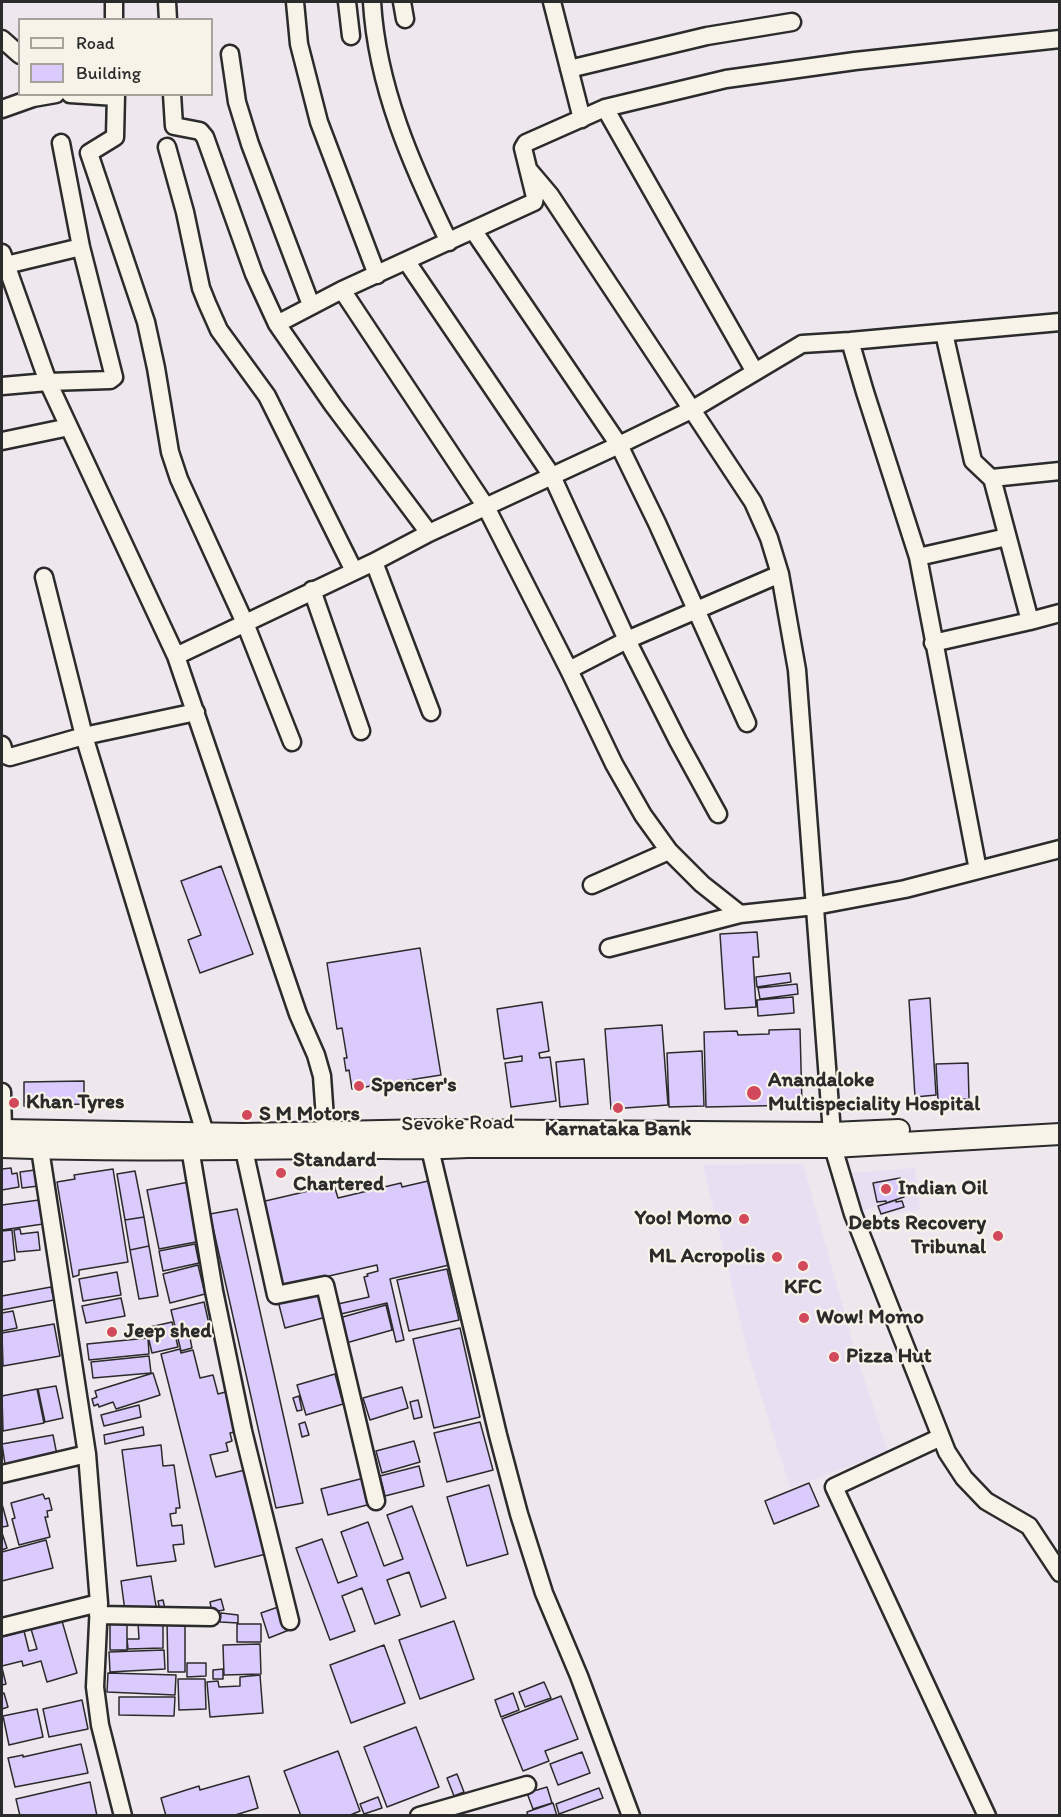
<!DOCTYPE html>
<style>
body{margin:0}
#map{position:relative;width:1061px;height:1817px;overflow:hidden;background:#efe7ee;font-family:Itim,sans-serif}
canvas{display:block}
.frame{position:absolute;inset:0;border:3px solid #2b2b2b;pointer-events:none}
.legend{position:absolute;left:18px;top:18px;width:195px;height:78px;box-sizing:border-box;background:#f7f3e8;border:2px solid #a5a39c;margin:0;padding:8px 10px;list-style:none;font-size:18px;color:#2b2b2b}
.legend li{display:flex;align-items:center;gap:12px;height:30px}
.legend b{width:30px;border:2px solid #a5a39c}
</style>
<div id="map">
<canvas width="1061" height="1817"></canvas>
<div class="frame"></div>
<ul class="legend">
<li><b style="height:8px;background:#f7f3e8"></b>Road</li>
<li><b style="height:16px;background:#dbcbfd"></b>Building</li>
</ul>
</div>
<script>
const c = document.querySelector('canvas').getContext('2d');
c.lineJoin = 'round';
function fill(path, color) { c.fillStyle = color; c.fill(path, 'evenodd'); }
function strokePath(path, color, width, dash) { c.strokeStyle = color; c.lineWidth = width; c.lineCap = dash ? 'butt' : 'round'; c.setLineDash(dash || []); c.stroke(path); }
function label(font, color, halo, rows, align = 'center') {
  c.font = font + ' Itim,sans-serif'; c.lineWidth = 4.5; c.setLineDash([]); c.textBaseline = 'middle'; c.strokeStyle = halo; c.fillStyle = color; for (const [text, x, y, turn = 0] of rows) {
    c.save(); c.translate(x, y); c.rotate((+turn || 0) * Math.PI / 180); c.textAlign = isNaN(turn) ? turn : align; if (halo) c.strokeText(text, 0, 0); c.fillText(text, 0, 0); c.restore();
  }
}
fill(new Path2D(`
 M803 1164 855 1350 888 1452 790 1488 749 1357 703 1165Z
 M915 1168 920 1210 880 1215 877 1206 862 1211 848 1173Z`), '#e9dff2');
const building = new Path2D(`
 M221 866 253 954 200 973 188 940 201 935 181 881Z
 M757 932 759 957H753L756 1007 725 1009 720 934Z
 M420 948 441 1075 352 1089 349 1070 346 1071 344 1058H347L342 1028 337 1029 327 963Z
 M790 973 791 982 757 987 756 977Z
 M797 984 798 994 760 999 758 988Z
 M793 997 794 1013 758 1016 757 1000Z
 M930 998 936 1095 915 1097 909 1000Z
 M542 1002 549 1051 539 1053 540 1058 550 1057 556 1101 511 1107 505 1063 522 1061V1056L504 1059 497 1009Z
 M662 1025 668 1105 611 1109 605 1029Z
 M800 1029 802 1105 706 1107 704 1032 737 1031 738 1035 769 1034V1030Z
 M702 1051 704 1106 669 1107 667 1053Z
 M584 1059 588 1104 560 1107 556 1062Z
 M968 1063 969 1099 938 1100 936 1064Z
 M84 1081V1104L24 1106V1082Z
 M11 1168 12 1174 17 1173 19 1187 2 1190V1169Z
 M113 1169 128 1262 79 1270V1275L73 1277 57 1182 75 1179 74 1175Z
 M35 1170 38 1186 22 1188 20 1172Z
 M135 1171 144 1217 125 1220 117 1174Z
 M900 1178 904 1197 886 1203V1201L877 1202 873 1183Z
 M428 1181 449 1265 390 1279 404 1340 396 1342 387 1303 341 1314 338 1304 369 1297 364 1277 368 1276 367 1274 378 1271 377 1265 281 1287 261 1202 334 1185 338 1198 401 1183 402 1187Z
 M189 1182 201 1241 159 1249 147 1190Z
 M39 1200 43 1224 2 1230V1205Z
 M896 1200V1202L902 1201 904 1207 881 1214 878 1206Z
 M237 1209 303 1503 276 1508 210 1214Z
 M144 1217 149 1246 130 1250 125 1220Z
 M20 1229 21 1234 38 1232 40 1250 17 1252 14 1230Z
 M12 1230 15 1260 2 1262V1231Z
 M195 1244 199 1263 163 1271 159 1251Z
 M149 1246 158 1296 139 1299 130 1250Z
 M198 1265 205 1294 170 1303 163 1274Z
 M447 1269 459 1320 409 1331 397 1280Z
 M117 1272 121 1295 83 1301 79 1279Z
 M51 1287 54 1300 2 1310V1296Z
 M319 1291 326 1317 285 1328 278 1301Z
 M121 1298 125 1316 86 1323 82 1306Z
 M204 1302 211 1333 190 1338 192 1348 181 1351 171 1310Z
 M386 1305 392 1330 346 1343 339 1318Z
 M13 1311 17 1328 2 1331V1313Z
 M172 1322 178 1347 152 1353 148 1336 139 1338 137 1330Z
 M54 1324 60 1356 3 1366 2 1333Z
 M460 1328 480 1417 434 1428 413 1339Z
 M148 1338 149 1354 89 1360 87 1344Z
 M180 1349 181 1353 193 1350 200 1378 213 1375 218 1394 229 1391 239 1431 230 1433 232 1441 226 1443 228 1451 210 1455 216 1477 245 1470 266 1554 215 1567 161 1354Z
 M149 1356 151 1373 93 1378 91 1362Z
 M153 1373 160 1395 116 1409 113 1402 99 1407 98 1404 94 1406 92 1399 97 1397 95 1391Z
 M335 1374 343 1404 306 1415 297 1385Z
 M56 1386 63 1418 45 1422 38 1389Z
 M402 1387 408 1408 370 1420 363 1398Z
 M37 1389 44 1423 3 1431 2 1396Z
 M299 1396 302 1410 297 1411 293 1398Z
 M418 1400 422 1417 414 1419 410 1402Z
 M139 1405 141 1417 104 1426 101 1415Z
 M305 1422 309 1435 302 1437 299 1424Z
 M480 1422 493 1470 447 1482 434 1433Z
 M143 1427 144 1435 105 1444 104 1435Z
 M53 1435 57 1455 5 1464 2 1444Z
 M414 1441 420 1462 382 1473 376 1451Z
 M161 1445 163 1466 174 1465 180 1508H176V1513L170 1514 172 1526 182 1525 184 1544 173 1545 176 1561 137 1566 122 1450Z
 M419 1466 424 1486 385 1496 380 1476Z
 M364 1478 371 1504 328 1515 321 1489Z
 M809 1483 819 1506 774 1524 765 1501Z
 M489 1485 508 1554 467 1566 447 1497Z
 M43 1494 45 1499 49 1498 52 1510 47 1511 48 1517H45L50 1537 19 1545 12 1519 15 1518 11 1503Z
 M2 1504 8 1526 2 1527Z
 M412 1506 446 1598 421 1607 409 1572 387 1580 400 1615 375 1624 362 1588 342 1596 355 1631 330 1640 296 1548 322 1539 338 1583 357 1576 341 1532 368 1522 384 1566 403 1559 387 1515Z
 M2 1533 7 1548 2 1550Z
 M46 1540 53 1568 2 1581V1552Z
 M151 1576 157 1612 125 1611 121 1581Z
 M221 1599 224 1610 212 1612 210 1602Z
 M163 1600 165 1609 160 1610 158 1601Z
 M281 1606 289 1630 269 1638 261 1613Z
 M221 1613 238 1615V1623L220 1622Z
 M62 1621 77 1673 47 1682 41 1661 23 1666 22 1661 2 1666V1637L24 1631 29 1651 37 1649 31 1629Z
 M110 1621 127 1622V1650H110Z
 M454 1621 474 1679 420 1699 399 1640Z
 M163 1622V1648L128 1649 127 1639H139L138 1623Z
 M167 1622H185V1672H168Z
 M237 1624H261V1642H237Z
 M260 1644 261 1674 224 1675 223 1645Z
 M384 1645 405 1703 351 1723 330 1665Z
 M164 1650 165 1669 110 1672 109 1652Z
 M187 1663H206V1676L187 1677Z
 M2 1668 6 1684 2 1685Z
 M223 1669V1679H213V1670Z
 M108 1673 176 1675 175 1695 107 1692Z
 M260 1675 263 1713 210 1717 207 1682 218 1681 219 1687 240 1686V1677Z
 M178 1679H205L206 1709 179 1710Z
 M544 1682 551 1698 525 1707 519 1692Z
 M4 1693 8 1707 2 1709V1694Z
 M513 1693 519 1710 501 1717 495 1700Z
 M561 1696 578 1739 545 1751 549 1761 523 1771 502 1719Z
 M119 1697H175L174 1716 119 1715Z
 M82 1700 88 1729 49 1737 43 1709Z
 M37 1709 43 1737 9 1745 3 1716Z
 M416 1727 439 1787 387 1807 364 1747Z
 M81 1744 88 1773 15 1787 8 1758 23 1755V1757Z
 M338 1751 360 1811 348 1816H301L284 1771Z
 M582 1752 590 1773 558 1785 550 1764Z
 M457 1774 464 1792 454 1796 447 1778Z
 M249 1776 258 1808 232 1816H166L161 1798 199 1786 200 1790Z
 M90 1782 97 1816H20L16 1799Z
 M547 1787 552 1803 533 1809 527 1793Z
 M599 1788 603 1798 559 1814 556 1804Z
 M378 1797 382 1808 364 1814 360 1804Z
 M553 1803 557 1816H528L527 1812Z`);
fill(building, '#dbcbfd');
strokePath(building, '#2b2b2b', 1.5);
const minor = new Path2D(`
 M114 2V20
 M167 2 168 20
 M295 2 299 44 319 122 377 275
 M347 2 351 36
 M372 2C377 87 412 166 449 242
 M402 2 405 19
 M552 2 582 119
 M2 39 20 55
 M230 54 237 102 250 144 311 305
 M569 69 707 36 792 22
 M70 94 116 97
 M116 94 115 137 89 153 146 322 156 368 170 452 179 479 245 623 292 742
 M172 94 174 126 200 131 205 137 254 274 277 324 333 405 429 533
 M605 108 755 372
 M2 109 33 98 56 94
 M167 147 185 212 201 288 207 303 219 330 267 396 354 571
 M528 169 550 195 753 502 769 538 780 574 797 670 832 1133
 M473 230 619 445 657 523 747 723
 M2 253 48 382 176 656 298 1014 316 1055 322 1076 326 1133
 M407 262 552 476 627 640 678 741 718 814
 M2 266 81 247
 M342 290 486 507 569 670 614 764 643 815 669 851 702 884 740 914
 M277 324 342 290 534 202 535 197 523 148 526 143 605 108 726 79 855 61 1060 39
 M944 333 973 461 992 479
 M850 341 865 392 918 557 978 870
 M2 386 48 382 110 380 114 377 81 247 61 143
 M2 441 69 427
 M918 557 1007 537
 M374 562 431 712
 M44 577 84 736 205 1133
 M312 590 361 731
 M1030 621 992 478 1060 471
 M933 643 1030 621 1060 613
 M176 656 374 562 429 533 619 445 693 409 802 344 850 341 1060 322
 M569 670 627 640 780 574
 M2 745 5 755 10 757 84 736 196 712
 M592 885 669 851
 M609 948 740 914 815 906 905 889 1060 849
 M2 1092 3 1130
 M833 1147 853 1214 947 1452 964 1478 986 1501 1029 1526 1060 1573
 M190 1148 214 1291 243 1431 290 1621
 M40 1149 87 1454 99 1603 95 1687 100 1725 123 1816
 M430 1149 498 1435 519 1514 544 1593 579 1676 631 1816
 M244 1150 276 1295 325 1285 376 1501
 M941 1437 834 1487 987 1816
 M2 1474 87 1454
 M98 1615 211 1617
 M2 1627 99 1603
 M419 1816 527 1785`);
const major = new Path2D(`
 M2 1130 243 1134 428 1130 832 1133 899 1130
 M2 1147C109 1151 218 1149 326 1148 373 1147 420 1150 467 1147H833L1060 1134`);
strokePath(minor, '#2b2b2b', 21);
strokePath(major, '#2b2b2b', 24);
strokePath(minor, '#f7f3e8', 16);
strokePath(major, '#f7f3e8', 20);
for (const [x, y, r, color] of [
 [359,1086,6,"#d1495b"],
 [754,1093,8,"#d1495b"],
 [14,1103,6,"#d1495b"],
 [618,1108,6,"#d1495b"],
 [247,1115,6,"#d1495b"],
 [281,1173,6,"#d1495b"],
 [886,1189,6,"#d1495b"],
 [744,1219,6,"#d1495b"],
 [998,1236,6,"#d1495b"],
 [777,1257,6,"#d1495b"],
 [803,1266,6,"#d1495b"],
 [804,1318,6,"#d1495b"],
 [112,1332,6,"#d1495b"],
 [834,1357,6,"#d1495b"]
]) { const dot = new Path2D(); dot.arc(x, y, r, 0, 2 * Math.PI); c.fillStyle = color; c.fill(dot); strokePath(dot, '#f7f3e8', 2); }
label('bold 21px', '#2b2b2b', '#f7f3e8', [
 ["Anandaloke",768,1081],
 ["Multispeciality Hospital",768,1105],
 ["Spencer's",371,1086],
 ["Khan Tyres",26,1103],
 ["S M Motors",259,1115],
 ["Karnataka Bank",618,1130,"center"],
 ["Standard",293,1161],
 ["Chartered",293,1185],
 ["Indian Oil",898,1189],
 ["Yoo! Momo",732,1219,"right"],
 ["Debts Recovery",986,1224,"right"],
 ["Tribunal",986,1248,"right"],
 ["ML Acropolis",765,1257,"right"],
 ["KFC",803,1288,"center"],
 ["Wow! Momo",816,1318],
 ["Jeep shed",124,1332],
 ["Pizza Hut",846,1357]
], 'left');
label('21px', '#2b2b2b', '#f7f3e8', [
 ["Sevoke Road",458,1124,-1]
]);
</script>
